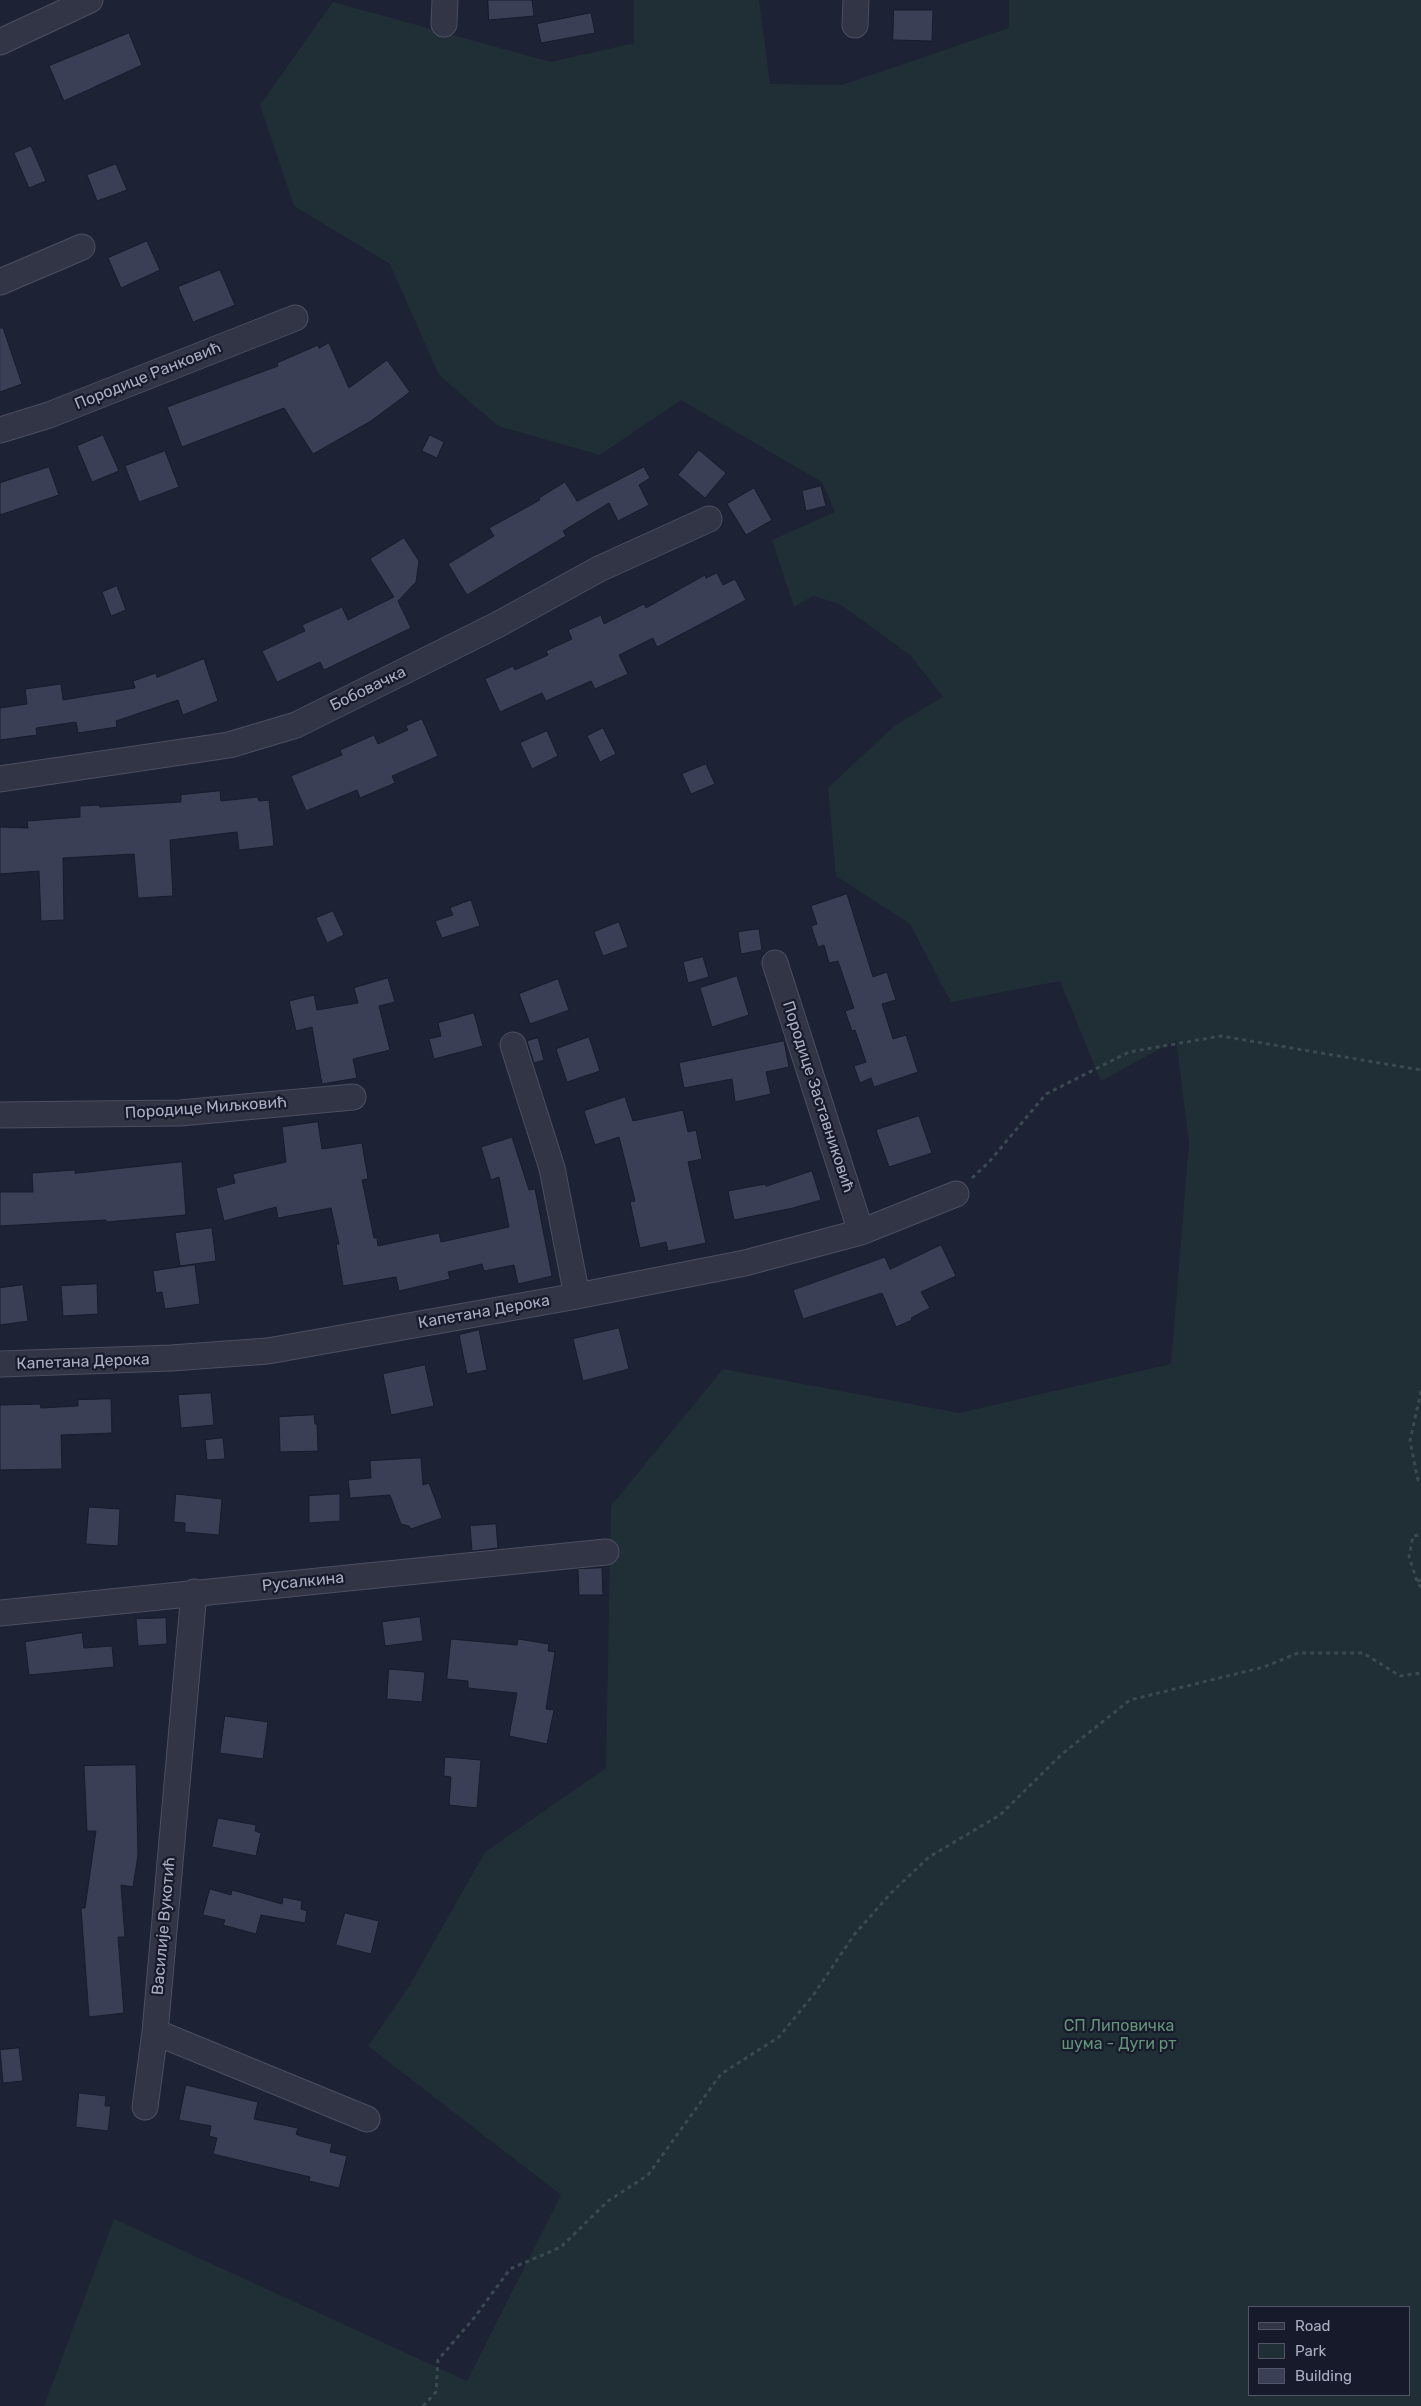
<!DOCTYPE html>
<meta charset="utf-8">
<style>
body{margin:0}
#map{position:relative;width:1421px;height:2406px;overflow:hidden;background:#1e2235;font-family:Rubik,sans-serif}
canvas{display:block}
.legend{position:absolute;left:1248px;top:2306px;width:162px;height:90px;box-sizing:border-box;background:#171a2a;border:1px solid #525567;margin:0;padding:6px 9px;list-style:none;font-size:15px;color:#abaec3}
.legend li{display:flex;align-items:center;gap:10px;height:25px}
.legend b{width:25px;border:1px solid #525567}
</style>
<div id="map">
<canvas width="1421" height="2406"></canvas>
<ul class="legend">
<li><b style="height:6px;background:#313546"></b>Road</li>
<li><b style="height:14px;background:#202e36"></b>Park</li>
<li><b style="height:14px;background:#3a3f56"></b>Building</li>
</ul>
</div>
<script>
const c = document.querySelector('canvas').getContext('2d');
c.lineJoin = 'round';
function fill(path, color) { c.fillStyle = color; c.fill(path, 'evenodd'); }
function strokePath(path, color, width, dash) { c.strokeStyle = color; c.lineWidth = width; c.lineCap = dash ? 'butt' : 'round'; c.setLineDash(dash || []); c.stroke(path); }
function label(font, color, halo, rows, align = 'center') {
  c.font = font + ' Rubik,sans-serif'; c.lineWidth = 4.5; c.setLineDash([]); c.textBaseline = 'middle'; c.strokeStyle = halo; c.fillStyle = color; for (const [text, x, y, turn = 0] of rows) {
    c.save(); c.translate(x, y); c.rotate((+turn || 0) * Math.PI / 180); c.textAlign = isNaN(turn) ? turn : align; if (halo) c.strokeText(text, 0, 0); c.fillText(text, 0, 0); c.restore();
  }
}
fill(new Path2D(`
 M634 0H759L770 84 842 85 1009 28V0H1421V2406H44L114 2219 467 2381 561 2195 368 2046 408 1988 485 1852 606 1768 611 1506 723 1369 959 1413 1171 1364 1189 1143 1176 1040 1101 1081 1060 981 951 1002 910 924 836 876 828 788 894 726 943 697 911 656 840 604 813 596 794 607 772 540 835 512 822 482 681 400 600 455 498 426 439 375 390 264 294 206 260 105 333 2 551 62 634 43ZM1250 2307H1410V2395H1250Z`), '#202e36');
const building = new Path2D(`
 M488 0H532L534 16 489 20Z
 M894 10H933L932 41 893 40Z
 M591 13 595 33 541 43 537 24Z
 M129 33 142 65 64 101 49 66Z
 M31 146 46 181 29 188 14 153Z
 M116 164 127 190 97 201 87 175Z
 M147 241 160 270 121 288 108 258Z
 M220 270 235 305 193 322 178 287Z
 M0 328H3L22 384 0 392Z
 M329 343 349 388 387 360 410 392 371 421 313 454 284 408 182 447 167 407 278 366 277 363 318 345 319 348Z
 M103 435 119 471 92 482 77 446Z
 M430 435 444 442 437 458 422 451Z
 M699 450 726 473 705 498 678 475Z
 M165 451 179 487 139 502 125 466Z
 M49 467 59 495 0 515V483Z
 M644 467 650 478 639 485 649 505 618 521 609 503 563 531 566 536 467 595 448 564 494 536 489 528 540 500 539 498 565 482 577 501Z
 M821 486 826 506 806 511 802 491Z
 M754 488 772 520 746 535 727 504Z
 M404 538 419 561 416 582 398 601 411 628 324 670 320 662 277 682 262 651 305 631 302 625 342 607 348 620 394 597 370 559Z
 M717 573 723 585 735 579 746 600 657 647 653 638 619 655 628 674 595 689 591 681 546 701 542 693 500 712 485 679 513 666 515 670 548 655 546 651 572 639 568 630 601 615 604 624 644 604 646 608 705 575 706 578Z
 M117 586 126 610 111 616 102 592Z
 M204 659 218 701 183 715 178 700 116 721 117 727 78 733 76 722 36 728 37 735 0 740V708L27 704 25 689 61 684 63 700 135 688 133 681 156 673 157 677Z
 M422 719 438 756 392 776 395 783 360 798 357 790 306 811 291 776 342 755 340 750 374 735 378 744 408 730 406 726Z
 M603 728 616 754 600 762 587 736Z
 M547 731 558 756 532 769 520 743Z
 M706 764 715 784 691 794 682 774Z
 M220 791 221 801 258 797 259 801 269 800 274 846 239 850 237 832 170 840 173 896 138 898 134 854 63 858 64 920 41 921 39 871 0 874V827L28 828 27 821 80 817V806L99 805 100 807 181 802V795Z
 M847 894 873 977 887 972 896 1000 882 1004 893 1039 906 1035 918 1072 874 1087 871 1078 860 1083 854 1066 866 1062 855 1030 852 1031 845 1011 854 1008 838 961 829 963 824 945 818 947 811 926 817 924 811 906Z
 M471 900 480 926 442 938 435 921 453 915 450 908Z
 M333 911 344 935 327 943 316 918Z
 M619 922 628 947 603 956 594 932Z
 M759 929 762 950 741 954 738 932Z
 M703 957 709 977 688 983 683 962Z
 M737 976 749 1015 712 1027 700 988Z
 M388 978 395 1002 379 1006 390 1050 353 1059 357 1078 322 1084 312 1027 296 1031 289 1001 314 995 317 1010 358 1003 354 988Z
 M558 979 569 1010 530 1024 519 994Z
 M474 1013 483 1046 434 1059 429 1039 441 1036 438 1023Z
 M589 1037 600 1071 567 1082 556 1049Z
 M538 1038 544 1060 534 1063 527 1041Z
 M784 1041 789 1067 766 1072 771 1094 735 1102 732 1079 684 1088 679 1063Z
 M625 1097 633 1121 683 1110 688 1132 696 1130 702 1159 688 1162 706 1243 668 1251 666 1242 640 1248 630 1202 635 1201 619 1137 595 1145 584 1111Z
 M919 1116 932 1153 889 1167 876 1130Z
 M318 1122 322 1149 362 1143 368 1179 362 1180 374 1238H377L378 1246 439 1233 441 1242 509 1227 499 1177 491 1180 481 1147 512 1137 529 1190 535 1189 552 1276 518 1284 514 1265 484 1271 482 1264 448 1272 450 1279 399 1291 396 1277 343 1286 336 1244H339L331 1208 278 1218 276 1207 224 1221 216 1188 235 1183 233 1174 286 1162 282 1127Z
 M182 1162 186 1215 107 1222 106 1220 0 1226V1192H33L32 1173 75 1170V1173Z
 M812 1171 821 1200 793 1208 734 1220 728 1191 765 1184 766 1186Z
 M212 1228 216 1261 180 1266 175 1233Z
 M941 1245 956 1276 921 1292 930 1308 911 1318 912 1320 896 1327 882 1293 803 1319 793 1290 885 1257 890 1269Z
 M195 1265 200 1304 165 1309 162 1292 156 1293 153 1271Z
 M97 1284 98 1314 63 1316 61 1286Z
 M23 1285 28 1321 0 1325V1288Z
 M619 1328 629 1369 583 1381 573 1339Z
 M479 1330 487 1370 467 1374 459 1335Z
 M425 1365 434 1406 391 1415 383 1374Z
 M211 1393 214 1425 181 1428 178 1395Z
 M111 1399 112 1433 61 1435 62 1469 0 1470V1405L40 1404 41 1408 78 1406V1400Z
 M314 1415 315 1424H317L318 1451 280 1452 279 1417Z
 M223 1438 225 1459 207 1460 205 1440Z
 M421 1458 423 1485 429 1483 442 1518 411 1529 409 1526 401 1524 390 1495 350 1498 348 1480 371 1478 370 1461Z
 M176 1494 222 1499 219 1535 185 1532V1523L174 1522Z
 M340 1494V1521L309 1523V1496Z
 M89 1507 120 1509 118 1546 86 1544Z
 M496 1524 498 1548 472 1551 470 1526Z
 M602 1568 603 1595H579L578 1569Z
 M420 1617 423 1641 385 1646 382 1622Z
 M166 1618 167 1644 138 1646 136 1619Z
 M82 1633 84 1648 112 1646 114 1667 29 1675 25 1642Z
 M451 1639 517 1645 518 1639 549 1644 548 1651 555 1652 546 1709 554 1710 547 1744 509 1736 517 1693 468 1688V1681L447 1679Z
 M389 1669 425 1672 422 1702 387 1699Z
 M225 1716 268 1722 263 1759 220 1753Z
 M445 1757 481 1760 477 1808 449 1805 451 1777 444 1776Z
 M136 1765 138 1855 133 1887 121 1885 125 1937H118L124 2013 89 2017 81 1908H85L96 1831H87L84 1766Z
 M218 1818 256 1825 255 1831 261 1833 256 1856 212 1847Z
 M210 1889 231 1895 232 1890 282 1904 283 1897 302 1901 301 1909 307 1911 305 1923 261 1915 256 1934 223 1925 225 1920 203 1915Z
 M345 1913 379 1921 371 1954 336 1945Z
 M19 2048 23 2081 3 2083 0 2050Z
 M186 2085 258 2102 254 2119 298 2128 296 2134 300 2136 332 2144 330 2152 347 2156 339 2188 309 2181 310 2177 213 2154 217 2138 209 2136 211 2126 179 2120Z
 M79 2093 106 2096 105 2106H111L108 2131 76 2127Z`);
fill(building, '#3a3f56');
strokePath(building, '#191c2c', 1);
const minor = new Path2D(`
 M444 24 445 0
 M855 25 856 0
 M0 42 90 0
 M0 282 82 247
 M0 430 49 415 295 318
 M0 779 229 745 296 725 497 625 599 569 709 519
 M775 963 861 1232
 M513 1045 552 1168 577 1296
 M0 1115 180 1113 353 1097
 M0 1364 171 1358 268 1351 577 1296 745 1263 861 1232 956 1194
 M194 1592 155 2032 367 2119
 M0 1613 606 1552
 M145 2107 155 2032`);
strokePath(minor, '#4c4f61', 27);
strokePath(new Path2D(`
 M972 1178 989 1162 1046 1094 1129 1052 1221 1036 1421 1070
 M1421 1391 1410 1441 1418 1480 1421 1483
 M1421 1580 1417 1581 1421 1588
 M1417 1581 1409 1557 1413 1536 1421 1535
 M423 2406 436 2392 438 2360 474 2318 510 2269 561 2247 608 2201 648 2175 721 2074 779 2037 814 1994 854 1935 892 1892 929 1857 1000 1815 1062 1754 1130 1700 1264 1667 1298 1653H1363L1400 1676 1421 1673`), '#3a4a51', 3, [4, 4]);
strokePath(minor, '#313546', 25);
label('16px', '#abaec3', '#171a2a', [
 ["Породице Ранковић",148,376,-22],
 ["Бобовачка",368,689,-26],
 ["Породице Заставниковић",818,1097,72],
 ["Породице Миљковић",206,1108,-4],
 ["Капетана Дерока",484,1312,-10],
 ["Капетана Дерока",83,1362,-2],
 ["Русалкина",303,1582,-6],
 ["Василије Вукотић",164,1926,-85]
]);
label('16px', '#639379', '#171a2a', [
 ["СП Липовичка",1119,2026],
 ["шума - Дуги рт",1119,2044]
]);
</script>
